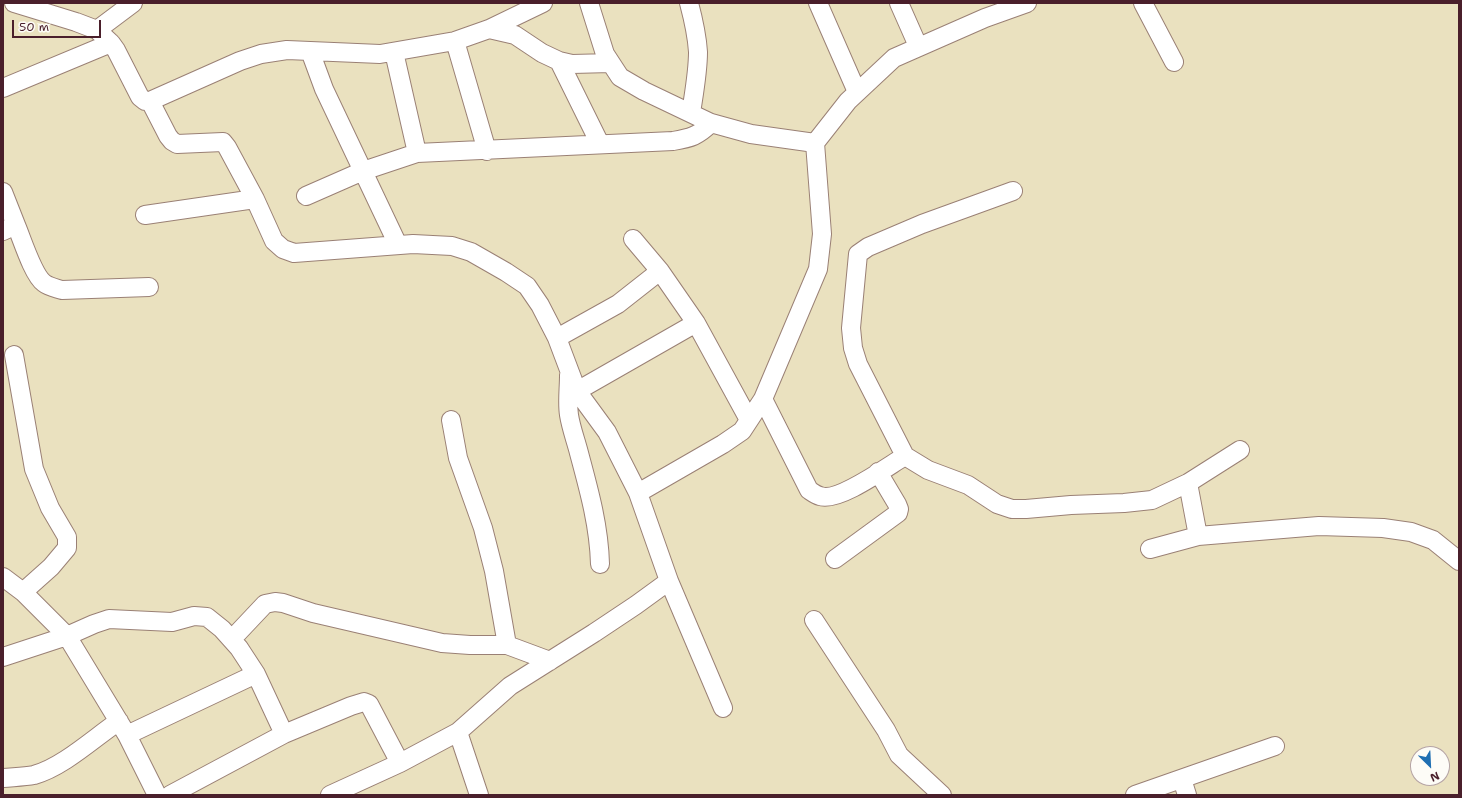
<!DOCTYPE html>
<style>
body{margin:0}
#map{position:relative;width:1462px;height:798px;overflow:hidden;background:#eae1bf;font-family:"Shantell Sans",sans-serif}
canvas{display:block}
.frame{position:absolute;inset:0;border:4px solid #4a1f2b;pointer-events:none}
.north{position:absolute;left:1410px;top:746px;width:40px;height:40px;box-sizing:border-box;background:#fdfcf7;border:1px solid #b5a4a5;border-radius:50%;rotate:156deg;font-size:11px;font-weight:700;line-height:16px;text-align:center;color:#4a1f2b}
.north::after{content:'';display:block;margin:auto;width:14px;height:18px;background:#1f6fb2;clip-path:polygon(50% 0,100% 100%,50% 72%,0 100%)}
.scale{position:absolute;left:12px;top:20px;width:89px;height:18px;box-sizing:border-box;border:2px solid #4a1f2b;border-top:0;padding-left:5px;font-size:12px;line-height:14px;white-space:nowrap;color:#4a1f2b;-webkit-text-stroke:3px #fdfcf7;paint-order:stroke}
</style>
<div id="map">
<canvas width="1462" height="798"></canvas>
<div class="frame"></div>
<div class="north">N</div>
<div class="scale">50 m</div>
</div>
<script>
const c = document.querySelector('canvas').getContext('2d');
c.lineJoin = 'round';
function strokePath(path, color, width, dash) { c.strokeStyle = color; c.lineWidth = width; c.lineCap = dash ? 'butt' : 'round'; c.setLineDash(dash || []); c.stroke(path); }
const minor = new Path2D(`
 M14 3 76 22 97 30 111 43
 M589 3 605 54 620 77 644 91 711 123 751 134 815 143
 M689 3C693 18 697 36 698 52 698 72 694 93 691 113
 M818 3 857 92
 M899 3 918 46
 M1143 3 1174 62
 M489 29 543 3
 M97 30 133 3
 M455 41 487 151
 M310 51 324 89 398 245
 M394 52 417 153 673 141C691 138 698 136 711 123
 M559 61 600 144
 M3 88 111 43 116 50 140 97 145 101H150L240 61 261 54 287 50 380 54 455 41 489 29 515 35 542 53 559 61 572 64 611 63
 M150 101 168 136 172 141 177 144 223 142 227 147 255 199 274 241 283 249 294 253 413 244 452 246 471 252 506 272 527 286 540 305 557 338 577 391 607 432 638 493
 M1013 191 922 224 868 247 858 254 851 328 853 348 858 364 905 456 928 470 968 485 997 504 1012 509H1026L1071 505 1124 503 1152 500 1188 483 1240 450
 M3 192 16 225 3 231
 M306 196 363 171 417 153
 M145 215 255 199
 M16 225C22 239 33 275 44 283 49 287 56 288 62 290L149 287
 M633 239 660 271 696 323 749 420
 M557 338 618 304 660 271
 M14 355 34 469 50 508 67 537V548L51 567 23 592
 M569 375C569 389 567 402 569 415 571 428 576 441 579 453 589 490 599 526 600 564
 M577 391 696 323
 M763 399 809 490C812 492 816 495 820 496 838 503 888 466 905 456
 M451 420 458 458 483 528 494 571 507 645
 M1188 483 1198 536
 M1150 549 1198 536 1319 526 1383 528 1411 532 1433 540 1459 561
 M835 559 898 513 899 509 897 504 878 472
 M3 577 23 592 67 636 127 735 157 795
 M669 581 723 708
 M814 620 886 730 899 755 942 795
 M232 639 265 604 275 602 283 603 313 613 442 643 470 645H507L550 661
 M3 657 67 636 94 624 109 619 172 622 194 616 207 617 222 629 239 648 256 674 284 734
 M458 732 479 795
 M127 735 256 674
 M3 778C13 777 24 777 34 775 63 767 94 738 119 721
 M1182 779 1187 795
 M170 795 284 734 351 706 364 702 369 704 400 763
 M330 795 400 763 458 732 510 686 594 633 636 605 669 581 638 493 723 444 742 431 763 399 818 269 822 234 815 143 848 101 894 58 985 18 1027 3
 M1135 795 1275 746`);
strokePath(minor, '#9a8075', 20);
strokePath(minor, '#fff', 18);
</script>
